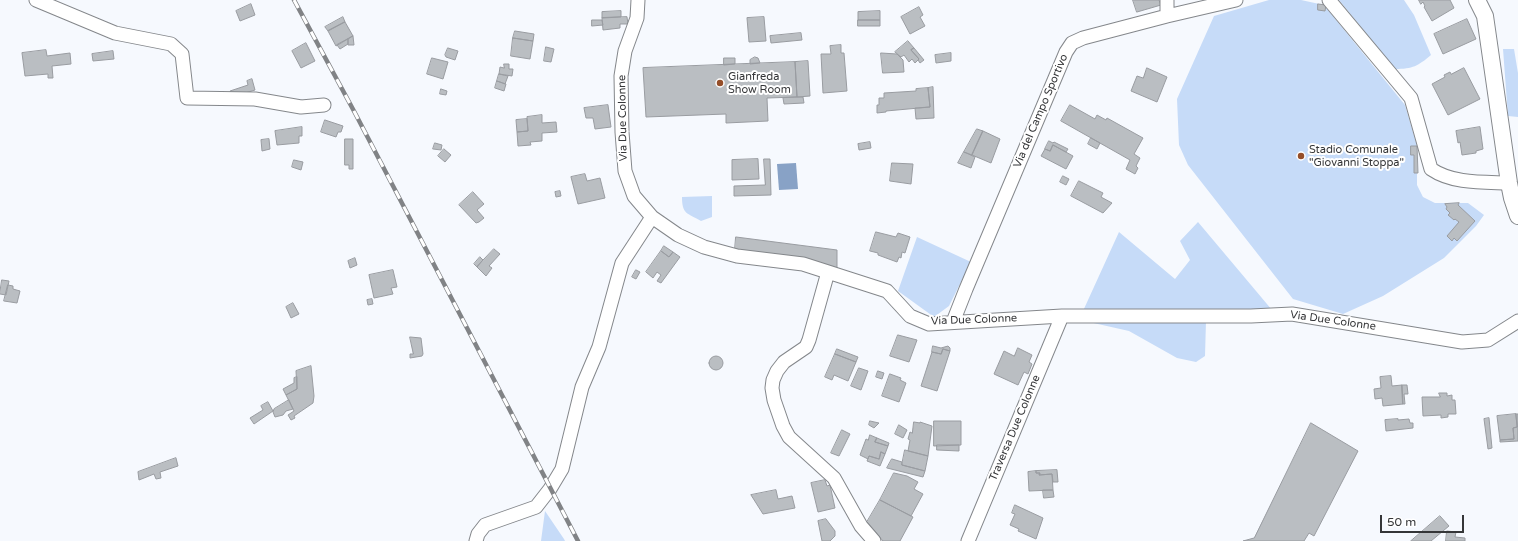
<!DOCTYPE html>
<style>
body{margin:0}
#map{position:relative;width:1518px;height:541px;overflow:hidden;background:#f6f9fe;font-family:"Varela Round",sans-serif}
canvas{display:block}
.scale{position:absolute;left:1380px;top:515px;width:84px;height:18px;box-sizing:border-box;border:2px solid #353638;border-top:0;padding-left:5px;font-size:12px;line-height:14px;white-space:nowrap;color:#353638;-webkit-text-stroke:3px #fff;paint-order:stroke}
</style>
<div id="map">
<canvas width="1518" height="541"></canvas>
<div class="scale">50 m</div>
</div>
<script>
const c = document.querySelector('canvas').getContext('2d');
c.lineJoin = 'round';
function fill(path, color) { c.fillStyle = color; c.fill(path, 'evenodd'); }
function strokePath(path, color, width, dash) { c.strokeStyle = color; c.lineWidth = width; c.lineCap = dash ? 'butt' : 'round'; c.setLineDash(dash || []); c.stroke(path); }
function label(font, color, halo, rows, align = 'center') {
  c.font = font + ' "Varela Round",sans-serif'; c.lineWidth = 4; c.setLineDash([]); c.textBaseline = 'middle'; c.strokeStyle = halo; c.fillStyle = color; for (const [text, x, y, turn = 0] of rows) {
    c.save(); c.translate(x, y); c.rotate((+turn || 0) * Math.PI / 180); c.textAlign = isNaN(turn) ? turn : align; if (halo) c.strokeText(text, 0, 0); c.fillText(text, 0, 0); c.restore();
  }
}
fill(new Path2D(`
 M1269 0H1301L1324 5 1405 105 1417 146V185L1423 197 1435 203H1468L1484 215 1476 226 1444 258 1383 296 1343 314 1293 299 1188 165 1179 145 1177 99 1214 16Z
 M1339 0H1404L1414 15 1431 55C1418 66 1413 69 1395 69Z
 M1503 49H1514L1518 73V117L1508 116Z
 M712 196V217L701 221C687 213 682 214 682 197Z
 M1198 222 1272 310 1083 311 1119 232 1175 279 1190 260 1180 241Z
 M917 237 971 262 949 306 934 317 898 291Z
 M1206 321 1205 356 1196 362 1177 358 1129 331 1089 322Z
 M545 511 564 539 565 541H541Z`), '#c6dbf8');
fill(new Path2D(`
 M796 163 798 189 779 190 777 164Z`), '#88a2c6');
const building = new Path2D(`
 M1133 0H1159L1161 5 1137 12Z
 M1419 0H1450L1454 8 1432 21 1424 7 1425 6 1423 2 1421 4Z
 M251 4 255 15 240 21 236 11Z
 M1318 4 1326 5 1325 11 1318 10Z
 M919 7 923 15 920 17 925 26 910 34 901 17Z
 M621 11V17L602 18V12Z
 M880 11V20H858V12Z
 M343 17 345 22 328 31 325 27Z
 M627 17 628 24H620V28L603 30 602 18Z
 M764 17 766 41 749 42 747 18Z
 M1467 19 1476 39 1443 54 1434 34Z
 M592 20H602L603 25 592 26Z
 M858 20H880V26H858Z
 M345 22 353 36 336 46 328 31Z
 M515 31 534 34 533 41 513 38Z
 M801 33 802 40 771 43 770 36Z
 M353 36 354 45H348V39Z
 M513 38 533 41 530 59 511 56Z
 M348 39V44L340 49 337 45Z
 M908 41 914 48 911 50 919 59 915 63 912 59 909 62 904 55 901 57 895 52Z
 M306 43 315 61 301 68 292 51Z
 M841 45V53H844L847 91 823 93 821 54H831L830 46Z
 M546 47 554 49 551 62 544 61Z
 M448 48 458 51 455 60 446 57 445 55Z
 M914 48 924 60 920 63 918 60 919 59 911 50Z
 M46 50 47 56 70 53 71 64 52 66 53 78H48V74L25 76 22 53Z
 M113 51 114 59 93 61 92 54Z
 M881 53 897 54 903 60 904 72 883 73Z
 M951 53V61L936 63 935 55Z
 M755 57 758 58 760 63 750 64V60Z
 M432 58 448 62 443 79 427 74Z
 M724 58H735V64L724 65Z
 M808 61 810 96 797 97 795 62Z
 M795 62 797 97 767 98 768 121 726 123V114L646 117 643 68Z
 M504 64H509V69H513L512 76 499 74 500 67 504 68Z
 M1147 68 1167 77 1157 102 1131 91 1137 76 1143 78Z
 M1464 68 1480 99 1448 115 1432 84 1445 77 1444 75 1450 72 1451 74Z
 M499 74 508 76 505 84 497 81Z
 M252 79 255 90 232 97 230 91 248 85 247 81Z
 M497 81 506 84 504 91 495 88Z
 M933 87 934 118 916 119 915 108 930 107 928 88Z
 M928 88 930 107 886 111V112L877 113V105H879V98H884V93L916 91V89Z
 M441 89 447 91 446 95 440 94Z
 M797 97H803L804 103 784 104 783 98Z
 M608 105 611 127 595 129 593 118H586L584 108Z
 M1070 105 1095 119 1097 115 1106 120 1107 118 1143 138 1134 154 1140 158 1136 166 1138 168 1135 174 1126 169 1130 160 1061 121Z
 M542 115V123L556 122 557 132 542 133V141L530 142 531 145 518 146 517 132 528 131 527 117Z
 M527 119 528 131 517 132 516 120Z
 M325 120 343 126 341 132H338L336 137 321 132Z
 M302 127V136H299V143L277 145 275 131Z
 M1480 127 1483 149 1476 151V153L1462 155 1460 142 1458 143 1456 131Z
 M977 129 983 131 972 155 964 152Z
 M983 131 1000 139 991 163 972 155Z
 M1091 138 1100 143 1097 149 1088 144Z
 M269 139 270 149 262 151 261 140Z
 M345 139H353V169H349V165H345Z
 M1049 141 1053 143 1054 142 1068 149 1066 152 1053 145 1050 151 1045 149Z
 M870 142 871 148 859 150 858 144Z
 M435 143 442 145 441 150 433 149Z
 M1053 145 1073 156 1066 169 1041 156 1045 149 1050 151Z
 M1411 146H1417L1418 173H1414V155H1411Z
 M444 149 451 155 445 162 438 156Z
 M964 152 975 157 971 168 958 163Z
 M758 159 759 179 732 180V160Z
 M764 159H770L771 195 734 196V186L765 185Z
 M294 160 303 162 301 170 292 167Z
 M892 163 913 164 911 184 890 181Z
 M585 174 587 181 600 178 605 198 578 204 571 177Z
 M1063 176 1069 179 1066 185 1060 182Z
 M1079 181 1103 193 1101 197 1112 203 1103 213 1071 196Z
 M560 191 561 196 556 197 555 192Z
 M473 192 484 204 477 210 484 218 479 222 476 223 459 205Z
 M1459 203 1458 205 1475 221 1457 241 1454 238 1452 241 1447 236 1459 222 1455 219 1454 220 1448 215 1450 213 1446 209 1447 207 1445 204Z
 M876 232 896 237 898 233 910 237 905 253 902 252 901 258 899 257 897 262 878 255V253L870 251Z
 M736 237 837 250V268L735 249Z
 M664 246 673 252 669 257 661 251Z
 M494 249 500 254 489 266 492 268 486 276 477 267Z
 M661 251 669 257 673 252 680 257 661 283 657 281 661 275 657 272 653 278 646 272Z
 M480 257 483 260 477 267 474 264Z
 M355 258 357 265 350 268 348 261Z
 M393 270 397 287 391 288 393 294 374 298 369 275Z
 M636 270 640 272 636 279 632 277Z
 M2 280 9 281 6 295 0 294Z
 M8 285 13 286V289L20 291 17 303 4 301Z
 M372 299 373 304 368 305 367 300Z
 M293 303 299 314 291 318 286 307Z
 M898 335 917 340 909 362 890 356Z
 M410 337 421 338 423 354 422 356 410 358V354H413Z
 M933 346 941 348 948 346 950 348V351L943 349 941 354 932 352Z
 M1018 348 1032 355 1029 362 1032 364 1028 374 1024 372 1018 385 994 374 1004 351 1014 356Z
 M837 349 858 357 856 362 835 354Z
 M943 349 950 351 937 391 921 386 932 352 941 354Z
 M835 354 856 362 848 381 834 375 832 380 825 377Z
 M709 363a7 7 0 1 1 14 0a7 7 0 1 1-14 0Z
 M311 366 314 396 313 403 294 416 295 418 291 420 288 415 294 411 286 395 297 389 296 371Z
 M859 368 868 371 861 390 851 386Z
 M878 371 884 373 882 379 876 377Z
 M890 374 901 378 900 380 906 383 899 402 882 396Z
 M1391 376 1392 386 1402 385 1403 404 1383 406 1382 398 1375 399 1374 389 1381 388 1380 377Z
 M297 377V389L286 395 283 389 294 383V378Z
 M1402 385H1407L1408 394H1404L1405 404H1403Z
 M1439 393H1447V396L1452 395V400H1455L1456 414H1448V417L1441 418V415L1423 416 1422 397H1440Z
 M289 400 293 409 286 411 283 415 275 417 273 412 274 409Z
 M268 402 273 411 254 424 250 418 263 410 261 406Z
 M1516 414 1517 427 1513 428 1514 439 1500 440 1497 416Z
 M1516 414H1518V441L1500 442V440L1514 439 1513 428 1517 427Z
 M1489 418 1492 448 1488 449 1484 419Z
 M1398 419V420L1409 419 1410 423H1413V428L1386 431 1385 420Z
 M870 421 879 423 874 428 869 425Z
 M934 421H961V445L934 446Z
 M914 422 920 423V422L932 426 928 456 908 451 910 440 908 439 910 432 912 433Z
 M1311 423 1358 451 1314 536 1309 533 1304 541H1243L1254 538Z
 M899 425 907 430 903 438 895 434Z
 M842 430 850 434 839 456 831 453Z
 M870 435 877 438 875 442 888 446 885 454 881 452 879 459 869 456 868 459 860 455 866 439 868 440Z
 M877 438 889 443 888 446 875 442Z
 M937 445H959V451L937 450Z
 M905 450 928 456 925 471 902 465Z
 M881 452 885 454 880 466 867 461 869 456 879 459Z
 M176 458 178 466 160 472 161 478 156 479 154 474 139 480 138 472Z
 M892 459 902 462V465L925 471 923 477 887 468Z
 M1057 470 1058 482H1053L1052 474 1039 475 1040 473H1036V471Z
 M1036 471V473H1040L1039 475 1052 474 1053 490 1029 491 1028 472Z
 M894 473 907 476 918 482 914 489 923 494 911 516 880 500Z
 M825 480 827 486 830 485 835 508 818 512 811 483Z
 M776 490 778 499 792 496 795 508 763 514 751 495Z
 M1043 490H1053L1054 497 1044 498Z
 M880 500 913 517 900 541H883L867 522Z
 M1015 505 1043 518 1036 539 1018 531 1019 529 1010 525 1015 514 1012 513Z
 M1440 516 1449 526 1431 541H1411Z
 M826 519 835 531V536L830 541H822L818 521Z
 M1447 531 1456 532 1455 537 1465 538V541H1446Z`);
fill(building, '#babec2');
strokePath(building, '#999ca1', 1);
const minor = new Path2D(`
 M36 0 115 33 171 44 182 54 187 98 255 99 301 107 324 105
 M638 0 637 18 625 51 621 76 622 132 625 171 634 196 652 217 678 235 704 247 737 256 803 264 887 291 910 316 929 324 1062 316H1251L1292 314 1462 342 1488 340 1518 321
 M1167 0V16
 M1329 0 1411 98 1431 169C1453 184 1483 182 1509 183
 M828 272 809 340 806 347 784 362 777 371 773 380 772 388 774 400 783 426 789 437 834 478 861 526 874 541
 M953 322 966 289 1066 52 1072 43 1083 38 1167 16 1236 0
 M476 541 478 534 485 525 536 507 550 489 562 469 582 387 599 347 622 263 652 217
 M968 541 1062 316`);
const tertiary = new Path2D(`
 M1477 0 1485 16 1509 183 1512 198 1518 216`);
strokePath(minor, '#84878b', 15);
strokePath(tertiary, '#84878b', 18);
strokePath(minor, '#fff', 13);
strokePath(tertiary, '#fff', 16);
const rail = new Path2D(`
 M294 0 355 113 578 541`);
strokePath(rail, '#818386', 4.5);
strokePath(rail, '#fff', 3, [9]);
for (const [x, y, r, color] of [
 [720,83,4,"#954e29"],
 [1301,156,4,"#954e29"]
]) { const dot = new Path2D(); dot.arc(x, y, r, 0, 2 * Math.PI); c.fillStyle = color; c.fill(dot); strokePath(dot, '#fff', 1.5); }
label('11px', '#353638', '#fff', [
 ["Gianfreda",728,77],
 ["Show Room",728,90],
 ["Stadio Comunale",1309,150],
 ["\"Giovanni Stoppa\"",1309,163]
], 'left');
label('11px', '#353638', '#fff', [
 ["Via del Campo Sportivo",1041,111,-67],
 ["Via Due Colonne",623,118,-91],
 ["Via Due Colonne",974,320,-2],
 ["Via Due Colonne",1333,321,8],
 ["Traversa Due Colonne",1015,428,-67]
]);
</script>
